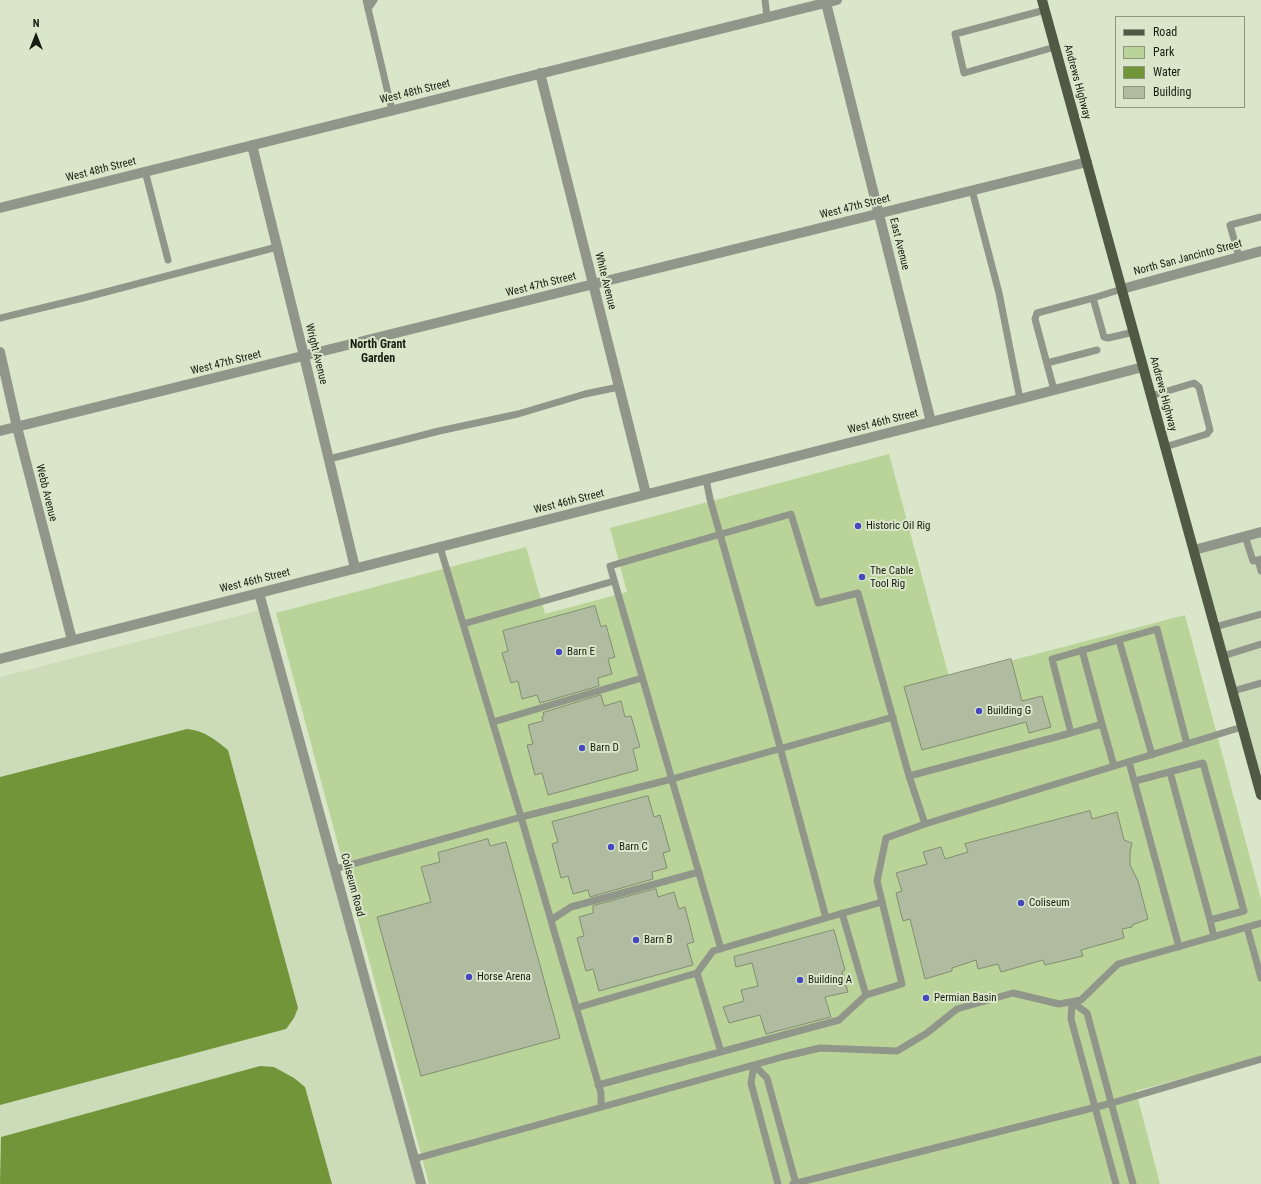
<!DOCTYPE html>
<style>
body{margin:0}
#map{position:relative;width:1261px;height:1184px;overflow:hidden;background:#d9e6c9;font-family:"Roboto Condensed",sans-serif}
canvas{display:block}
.legend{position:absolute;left:1115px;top:16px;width:130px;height:92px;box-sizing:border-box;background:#d9e6c9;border:1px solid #8c9680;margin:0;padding:5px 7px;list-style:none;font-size:12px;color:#181d12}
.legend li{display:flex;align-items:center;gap:8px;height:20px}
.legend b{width:20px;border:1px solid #8c9680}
.north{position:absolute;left:16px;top:16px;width:40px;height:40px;-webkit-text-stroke:3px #d9e6c9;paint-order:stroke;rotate:0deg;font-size:11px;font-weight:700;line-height:16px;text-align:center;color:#181d12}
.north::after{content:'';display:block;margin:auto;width:14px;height:18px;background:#181d12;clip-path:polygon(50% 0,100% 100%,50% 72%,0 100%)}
</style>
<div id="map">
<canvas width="1261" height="1184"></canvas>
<ul class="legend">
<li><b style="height:5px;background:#505944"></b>Road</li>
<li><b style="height:11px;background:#bad398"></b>Park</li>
<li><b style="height:11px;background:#739539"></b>Water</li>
<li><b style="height:11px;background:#afbc9f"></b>Building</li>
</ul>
<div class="north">N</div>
</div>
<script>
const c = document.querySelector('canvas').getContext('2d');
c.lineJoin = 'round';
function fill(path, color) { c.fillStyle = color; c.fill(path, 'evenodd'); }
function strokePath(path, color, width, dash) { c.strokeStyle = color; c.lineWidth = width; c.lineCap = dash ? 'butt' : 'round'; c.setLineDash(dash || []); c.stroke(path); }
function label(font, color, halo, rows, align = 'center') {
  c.font = font + ' "Roboto Condensed",sans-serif'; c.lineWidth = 4; c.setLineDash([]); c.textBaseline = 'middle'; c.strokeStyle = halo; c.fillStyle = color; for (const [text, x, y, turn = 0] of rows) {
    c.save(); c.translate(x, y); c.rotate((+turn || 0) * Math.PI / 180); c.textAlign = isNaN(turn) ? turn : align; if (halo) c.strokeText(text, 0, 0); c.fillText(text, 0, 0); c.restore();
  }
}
fill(new Path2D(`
 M1261 532V794L1194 550Z
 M265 609 421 1184H0V677Z`), '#ccdcb9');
fill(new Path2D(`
 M889 454 949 677 1185 615 1261 899V1057L1136 1091 1160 1184H429L276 613 526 547 545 614 627 592 610 528Z`), '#bad398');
fill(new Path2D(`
 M187 729C205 731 214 739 228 750L298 1008 294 1018 286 1029 0 1105V777Z
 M260 1066 274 1067 294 1078 305 1087 332 1184H0L1 1137Z`), '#739539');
const building = new Path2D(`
 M595 606 601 627 606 625 615 657 608 659 612 674 598 678 599 686 540 703 537 695 522 699 518 681 511 683 502 653 508 651 503 631Z
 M1011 659 1022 701 1042 696 1051 727 1029 733 1026 722 922 750 904 687Z
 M601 695 604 706 621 701 625 717 631 716 640 747 633 749 638 770 548 795 542 773 535 775 527 745 533 744 528 725 543 721 542 717 544 716 543 713Z
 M648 796 654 817 660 815 670 851 663 853 667 868 652 872 653 879 590 897 588 890 573 894 568 876 561 878 552 844 558 842 552 822Z
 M1090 811 1092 819 1117 812 1124 840 1132 843 1130 852V865L1138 881 1148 919 1132 925V927L1122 929 1124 938 1081 950 1083 956 1045 965 1043 960 1001 972 998 964 978 969 976 960 952 968V971L925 979 910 919 903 921 901 914 896 893 902 891 896 873 927 864 923 852 941 847 945 859 968 852 965 844Z
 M488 839 490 846 506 842 560 1038 421 1076 377 917 431 902 421 867 440 862 438 853Z
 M656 889 658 897 674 892 679 909 685 907 694 942 687 944 693 965 599 991 593 969 586 971 577 938 584 936 579 917 593 913V906Z
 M834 930 845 970 842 972 848 992 825 997 831 1017 766 1034 760 1015 729 1023 723 1007 744 1001 741 990 758 986 752 963 736 967 734 957Z`);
fill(building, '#afbc9f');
strokePath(building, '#828e73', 1);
strokePath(new Path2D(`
 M366 0 392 110
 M765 0 767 17
 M368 9 374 0
 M1045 10 955 34 964 73 1055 47
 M145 171 168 260
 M972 190 999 293 1020 399
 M1239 257 1230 225 1261 217
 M1093 298 1104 337 1108 338 1134 332
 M0 318 83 298 277 247
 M1047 363 1097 350
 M1054 390 1035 319 1037 313 1093 298 1122 289
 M1151 396 1194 383 1199 387 1210 430 1207 434 1165 447
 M329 459 439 431 518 414 585 394 619 387
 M706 479 710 499 770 710 826 918 882 902
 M1245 536 1253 561 1258 560
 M1261 559 1258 560 1261 571
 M463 624 614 581
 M1215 627 1261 614
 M1119 640 1152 755
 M1082 650 1102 724 1071 733 1052 659 1157 629 1187 744
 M1223 656 1261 644
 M1233 691 1261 683
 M493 722 642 678
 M1102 724 1114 766
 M1129 762 1179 947
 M1135 781 1203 763 1244 911 1210 920 1170 772
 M925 824 909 776 1071 733
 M335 869 521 817 440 547
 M842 913 866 995 902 984 877 881 886 838 925 824 1242 727
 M551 920 571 907 699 872
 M1210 920 1214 937
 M1247 927 1261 978
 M721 949 610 566 791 514 818 603 858 593 909 776
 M697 973 721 1052
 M576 1008 697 973 713 951 826 918
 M598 1085 839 1020 866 995
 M601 1107V1093L521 817 672 779 893 717
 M414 1159 786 1056 820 1048 897 1051 927 1033 957 1009 1013 993 1059 1004 1081 1000 1118 964 1261 923
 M778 1184 751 1083 754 1065 767 1078 796 1184
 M793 1184 1112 1103 1261 1059
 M1116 1184 1071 1019 1072 1002 1087 1013 1133 1184`), '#91968a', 7);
strokePath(new Path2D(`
 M826 3 931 422
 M540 73 646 494
 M252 145 304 356 355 568
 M0 208 837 0
 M1122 289 1261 251
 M0 352 17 427 72 640
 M0 431 1087 162
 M1194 550 1261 532
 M259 593 421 1184
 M0 659 931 422 1143 367`), '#91968a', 10);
strokePath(new Path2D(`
 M1042 0 1261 795`), '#505944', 10);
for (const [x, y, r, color] of [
 [858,526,4,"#4848be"],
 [862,577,4,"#4848be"],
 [559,652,4,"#4848be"],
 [979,711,4,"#4848be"],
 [582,748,4,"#4848be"],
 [611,847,4,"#4848be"],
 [1021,903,4,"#4848be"],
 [636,940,4,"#4848be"],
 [469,977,4,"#4848be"],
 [800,980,4,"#4848be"],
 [926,998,4,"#4848be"]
]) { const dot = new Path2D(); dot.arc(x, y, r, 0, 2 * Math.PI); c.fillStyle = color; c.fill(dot); strokePath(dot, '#d9e6c9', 1.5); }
label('11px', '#181d12', '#d9e6c9', [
 ["Andrews Highway",1077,82,75],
 ["West 48th Street",415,92,-14],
 ["West 48th Street",101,170,-14],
 ["West 47th Street",855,207,-14],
 ["East Avenue",899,244,76],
 ["North San Jancinto Street",1188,258,-15],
 ["White Avenue",605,281,76],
 ["West 47th Street",541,285,-14],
 ["Wright Avenue",316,354,76],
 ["West 47th Street",226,363,-14],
 ["Andrews Highway",1163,394,75],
 ["West 46th Street",883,422,-14],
 ["Webb Avenue",46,493,76],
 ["West 46th Street",569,502,-14],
 ["West 46th Street",255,581,-14],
 ["Coliseum Road",352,885,75]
]);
label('11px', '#181d12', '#d9e6c9', [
 ["Historic Oil Rig",866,526],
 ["The Cable",870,571],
 ["Tool Rig",870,584],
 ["Barn E",567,652],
 ["Building G",987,711],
 ["Barn D",590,748],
 ["Barn C",619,847],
 ["Coliseum",1029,903],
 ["Barn B",644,940],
 ["Horse Arena",477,977],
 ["Building A",808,980],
 ["Permian Basin",934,998]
], 'left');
label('bold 12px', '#181d12', '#d9e6c9', [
 ["North Grant",378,345],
 ["Garden",378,359]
]);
</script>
